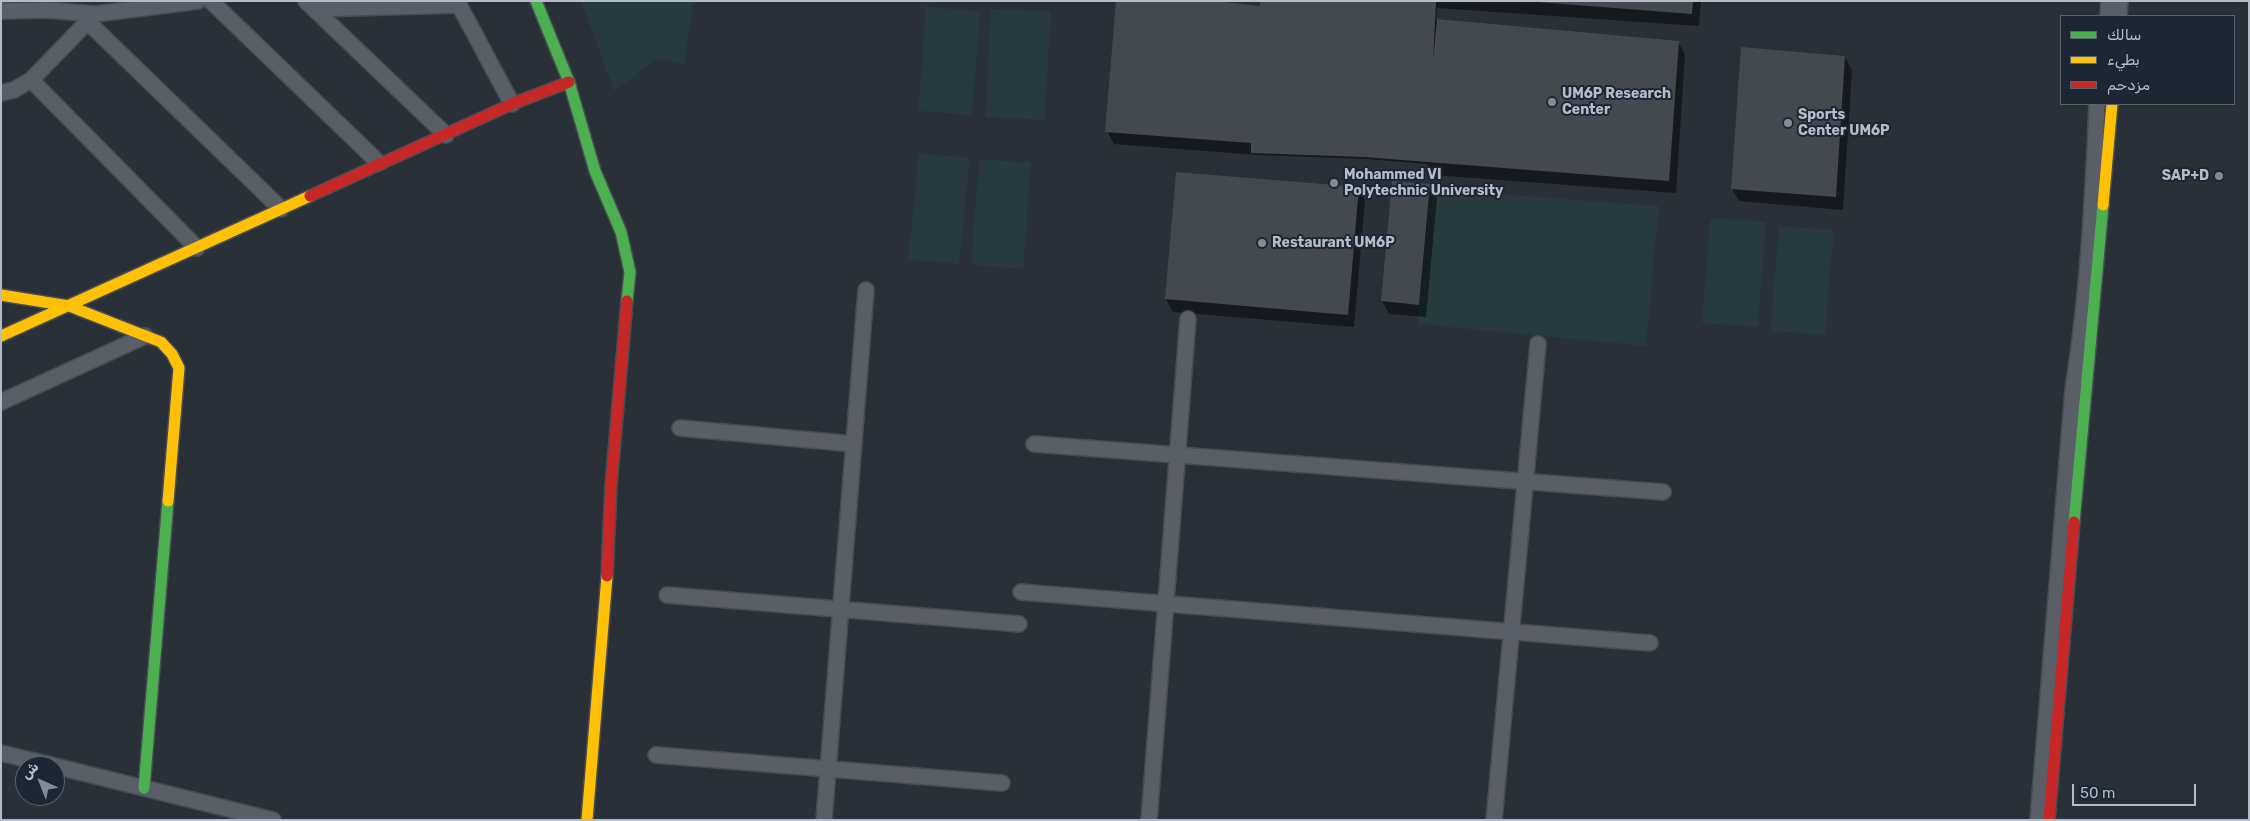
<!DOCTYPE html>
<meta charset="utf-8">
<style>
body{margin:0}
#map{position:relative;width:2250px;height:821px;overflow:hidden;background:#2a3038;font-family:Rubik,"Noto Naskh Arabic",sans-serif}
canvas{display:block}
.frame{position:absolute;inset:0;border:2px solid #b4bcc9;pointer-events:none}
.legend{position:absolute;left:2060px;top:15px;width:175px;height:90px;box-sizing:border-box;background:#1d2633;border:1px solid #59626f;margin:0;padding:6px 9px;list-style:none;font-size:15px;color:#b4bcc9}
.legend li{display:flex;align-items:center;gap:10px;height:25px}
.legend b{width:25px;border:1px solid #59626f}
.north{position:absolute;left:15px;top:756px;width:50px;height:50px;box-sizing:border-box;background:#1d2633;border:1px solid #59626f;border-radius:50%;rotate:316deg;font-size:14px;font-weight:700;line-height:20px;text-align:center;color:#b4bcc9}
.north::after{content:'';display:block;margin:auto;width:18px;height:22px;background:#848b96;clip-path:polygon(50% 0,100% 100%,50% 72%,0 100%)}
.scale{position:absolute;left:2072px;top:784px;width:124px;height:22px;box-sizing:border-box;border:2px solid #b4bcc9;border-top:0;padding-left:6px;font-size:15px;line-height:18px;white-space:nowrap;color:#b4bcc9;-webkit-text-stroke:4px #1d2633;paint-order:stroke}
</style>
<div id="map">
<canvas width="2250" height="821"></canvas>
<div class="frame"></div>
<ul class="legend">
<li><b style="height:6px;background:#4caf50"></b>سالك</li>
<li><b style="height:6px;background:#ffc107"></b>بطيء</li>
<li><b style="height:6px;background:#c62828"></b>مزدحم</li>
</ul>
<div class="north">ش</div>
<div class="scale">50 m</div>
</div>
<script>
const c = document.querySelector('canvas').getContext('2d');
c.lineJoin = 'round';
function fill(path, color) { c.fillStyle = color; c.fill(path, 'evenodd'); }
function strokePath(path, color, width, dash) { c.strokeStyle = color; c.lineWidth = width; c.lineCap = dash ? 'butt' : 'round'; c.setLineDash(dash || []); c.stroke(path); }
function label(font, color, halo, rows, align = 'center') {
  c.font = font + ' Rubik,sans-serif'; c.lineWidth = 4; c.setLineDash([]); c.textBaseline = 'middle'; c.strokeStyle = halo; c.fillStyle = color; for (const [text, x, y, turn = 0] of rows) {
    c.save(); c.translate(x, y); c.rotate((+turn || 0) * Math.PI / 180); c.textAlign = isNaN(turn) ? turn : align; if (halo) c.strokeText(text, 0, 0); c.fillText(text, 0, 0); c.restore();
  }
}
fill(new Path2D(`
 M581 1H693L685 64 657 59 614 91Z
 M926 7 980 11 972 115 918 111Z
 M991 9 1051 11 1045 120 985 117Z
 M919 153 970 158 959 264 908 260Z
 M979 159 1031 163 1023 269 971 265Z
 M1430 189 1659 206 1646 346 1418 324Z
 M1710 218 1766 222 1758 327 1702 323Z
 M1779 226 1834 230 1825 335 1770 331Z`), '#273a3e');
fill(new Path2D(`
 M1261 1H1701L1699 26 1437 8 1436 20 1678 42 1685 54 1676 193 1433 175 1427 164 1367 159 1258 155 1114 144 1107 131 1261 7Z
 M1845 57 1852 70 1843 210 1739 201 1732 189Z
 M1429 185 1437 198 1426 317 1389 314 1382 301Z
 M1358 188 1365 200 1354 327 1173 312 1166 299Z`), '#0007');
fill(new Path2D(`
 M1116 1H1214L1260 6V1H1436L1433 61 1437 19 1679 41 1669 181 1364 157 1251 153V143L1105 132Z
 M1525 1H1693L1692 14Z
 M1741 47 1845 56 1836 197 1731 189Z
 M1176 172 1359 187 1348 315 1165 299Z
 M1392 181 1430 184 1419 305 1381 301Z`), '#444950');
const street = new Path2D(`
 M211 1 379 163
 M306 1 446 135
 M457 1 512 104
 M314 9 459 5
 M1 11 48 10 95 14 198 1
 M2108 16 2109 1
 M2119 16 2120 1
 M88 22 281 209
 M31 80 197 248
 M1 93 14 90 31 80 94 15
 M1 402 145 336
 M680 428 854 444
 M1034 444 1663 492
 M1021 592 1650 643
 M667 595 1019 624
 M1 753 55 766
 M656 755 1002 783
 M55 766 273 820
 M824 820 866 290
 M1149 820 1188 319
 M1494 820 1538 344
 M2038 820 2073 389C2088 295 2093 199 2097 104`);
const fast = new Path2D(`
 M536 1 569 82 595 171 621 232 630 272 627 301
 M2074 522 2103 205
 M144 788 168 501`);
const slow = new Path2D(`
 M2103 205 2112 104
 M1 295 69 306 161 342 172 354 179 368 168 501
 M1 336 310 196
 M587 820 607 576`);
const jam = new Path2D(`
 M310 196 512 104 569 82
 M607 576 611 486 627 301
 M2049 820 2074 522`);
strokePath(street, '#484c53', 18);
strokePath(fast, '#484c53', 14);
strokePath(slow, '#484c53', 14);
strokePath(jam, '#484c53', 14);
strokePath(street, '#5a5e66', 15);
strokePath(fast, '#4caf50', 11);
strokePath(slow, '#ffc107', 11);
strokePath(jam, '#c62828', 11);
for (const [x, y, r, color] of [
 [1552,102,5,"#848b96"],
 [1788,123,5,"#848b96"],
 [2219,176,5,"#848b96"],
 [1334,183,5,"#848b96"],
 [1262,243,5,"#848b96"]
]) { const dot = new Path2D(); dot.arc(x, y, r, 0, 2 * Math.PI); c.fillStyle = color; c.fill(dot); strokePath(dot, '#1d2633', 2); }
label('bold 14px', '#b4bcc9', '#1d2633', [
 ["UM6P Research",1562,94],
 ["Center",1562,110],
 ["Sports",1798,115],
 ["Center UM6P",1798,131],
 ["Mohammed VI",1344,175],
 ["Polytechnic University",1344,191],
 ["SAP+D",2209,176,"right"],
 ["Restaurant UM6P",1272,243]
], 'left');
</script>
